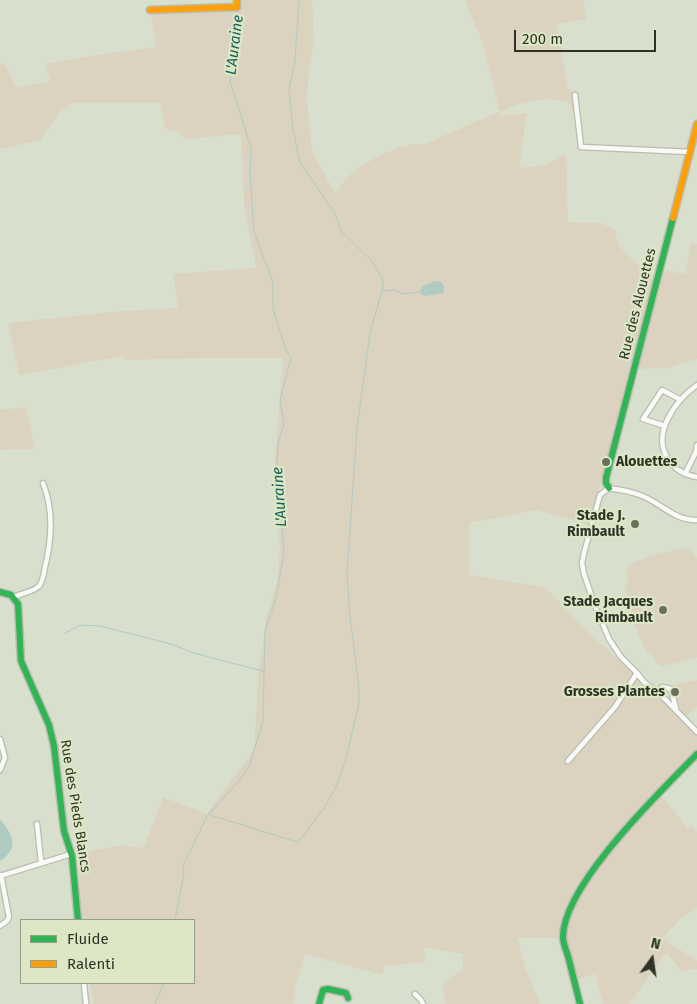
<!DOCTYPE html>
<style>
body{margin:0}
#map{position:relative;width:697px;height:1004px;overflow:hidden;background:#d9dfcd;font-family:"Fira Sans",sans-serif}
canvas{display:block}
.legend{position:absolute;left:20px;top:919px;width:175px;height:65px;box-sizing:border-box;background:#dbe7c5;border:1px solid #969f85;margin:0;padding:6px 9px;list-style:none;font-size:15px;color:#2e3326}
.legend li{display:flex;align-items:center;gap:10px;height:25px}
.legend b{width:25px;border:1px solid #969f85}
.north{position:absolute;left:627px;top:934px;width:50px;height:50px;-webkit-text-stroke:4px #dbe7c5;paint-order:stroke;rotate:14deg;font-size:14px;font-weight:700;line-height:20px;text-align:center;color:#2e3326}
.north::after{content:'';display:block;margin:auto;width:18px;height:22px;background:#2e3326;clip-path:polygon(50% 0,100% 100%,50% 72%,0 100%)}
.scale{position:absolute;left:514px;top:30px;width:142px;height:22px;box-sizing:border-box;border:2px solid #2e3326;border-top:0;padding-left:6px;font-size:15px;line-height:18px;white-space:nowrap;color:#2e3326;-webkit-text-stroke:4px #dbe7c5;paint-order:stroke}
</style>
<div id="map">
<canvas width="697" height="1004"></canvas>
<ul class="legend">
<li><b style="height:6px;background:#30b455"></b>Fluide</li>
<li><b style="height:6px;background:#ff9f0a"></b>Ralenti</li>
</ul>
<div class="north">N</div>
<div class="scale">200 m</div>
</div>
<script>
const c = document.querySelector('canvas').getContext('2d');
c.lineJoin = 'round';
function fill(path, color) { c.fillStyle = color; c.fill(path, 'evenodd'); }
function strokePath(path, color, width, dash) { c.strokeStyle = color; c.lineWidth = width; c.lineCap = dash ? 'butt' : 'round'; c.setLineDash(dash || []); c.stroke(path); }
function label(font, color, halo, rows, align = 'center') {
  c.font = font + ' "Fira Sans",sans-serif'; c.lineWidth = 4.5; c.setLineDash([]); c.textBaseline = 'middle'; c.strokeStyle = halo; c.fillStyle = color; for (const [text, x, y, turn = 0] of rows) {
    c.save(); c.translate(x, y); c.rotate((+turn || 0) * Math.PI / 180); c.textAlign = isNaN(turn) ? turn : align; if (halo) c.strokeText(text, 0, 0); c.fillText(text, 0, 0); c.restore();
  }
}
fill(new Path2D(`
 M237 0H312L314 43 309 71 307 99 312 151 335 193C340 187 344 180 350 175 363 163 406 139 423 145L498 112 502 116 527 113 519 168 545 165 566 154 568 222 602 223 615 230 618 245 656 283 660 270 685 274 691 244H697V359L667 368 635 369 588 524 536 510 469 523V575L546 588 592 636 636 676 639 682 697 730V752L658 792 688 828 692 826 697 832V907L679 920 662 938 697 961V969L682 971 666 953 629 1004H603L595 974 574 981 563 938H517L525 967 540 1004H446L442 986 463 968V954L424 947 425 962 384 966 383 975 305 954 296 984 293 1004H94L90 983H194V920H82L78 853 123 845 144 848 163 797 207 814 254 750 259 669 266 619 277 582 280 548 273 483 283 358H197L126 360 123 356 19 375 8 323 112 312 178 308 173 274 256 268 244 204 241 134 185 139 178 131 165 129 160 103H72L59 113 40 140 0 149V64L4 63 16 88 50 81 45 64 91 56 156 47 150 10 236 7Z
 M465 0H583L586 19 557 24 568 88 575 93 577 114 573 112 569 102C547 95 521 101 502 111L499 110 482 41Z
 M26 407 35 449 0 450V410Z
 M687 548 691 549 697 559V657L662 666 656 663 650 652 647 653 635 626 626 589 625 585 628 584C628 580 626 573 628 568 633 558 675 550 687 548Z
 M697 680V706L687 716C675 707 680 694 671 686Z`), '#dcd2c0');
fill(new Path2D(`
 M434 281 442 282 444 287 443 293 425 296 419 292 423 286Z
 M0 819C12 834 21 848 0 861Z`), '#afcbc2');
strokePath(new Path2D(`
 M382 291 395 290 403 294 419 292
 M65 633 81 625 100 626 171 644 194 653 266 672
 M210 815 297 842 299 841 324 808 334 791 345 763 359 703V688L350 616 347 574 357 428 370 333 383 287V280L372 261 342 232 334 212 300 162 293 130 289 89 295 61 299 0
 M175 920 184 873 183 866 207 816 238 782 249 767 263 721 265 632 276 597 284 553 277 464 278 444 284 423 280 400 291 358 285 348 273 308V282L254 232 250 173 251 148 230 81 238 9
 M155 1004 164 983`), '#afcbc2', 1);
const street = new Path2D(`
 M575 95 581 147 690 152
 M697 385C676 400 651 433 668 459 675 470 684 475 697 477
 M665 426 643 419 662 390 681 400
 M685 474 696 452 697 445
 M697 520C674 521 660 502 640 495 630 491 619 490 609 488L600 495 584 553 582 563 584 574 594 603 609 639 621 657 636 672 644 682 662 696 697 732
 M14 597C22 593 33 592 39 586 43 581 44 574 45 567 52 539 54 511 43 483
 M656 692 662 687 671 689 676 709
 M0 739 5 758 0 770
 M568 761 615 707 637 673
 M37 824 41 862
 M0 876 71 854
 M0 926 7 921 9 917 1 875
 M84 983 86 1004
 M415 994 421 1000 423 1004`);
const fast = new Path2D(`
 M609 488 606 483V478L673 218
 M0 592 11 595 18 604 21 661 49 725 54 746 64 831 72 856 78 920
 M319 1004 323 990 328 989 346 993 348 998
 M580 1004C576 988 572 972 568 956 566 950 563 943 563 937 563 885 661 791 697 754`);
const slow = new Path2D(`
 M150 10 237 7V0
 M673 218 697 124`);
strokePath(street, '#b9bdaf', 7);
strokePath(fast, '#b9bdaf', 9);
strokePath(slow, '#b9bdaf', 9);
strokePath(street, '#f9faf8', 4.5);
strokePath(fast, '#30b455', 6);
strokePath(slow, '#ff9f0a', 6);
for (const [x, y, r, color] of [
 [606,462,5,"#6a6f60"],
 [635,524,5,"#6a6f60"],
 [663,610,5,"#6a6f60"],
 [675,692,5,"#6a6f60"]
]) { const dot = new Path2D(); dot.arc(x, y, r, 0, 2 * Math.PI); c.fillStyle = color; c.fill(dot); strokePath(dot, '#dbe7c5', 2); }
label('14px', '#2e3326', '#dbe7c5', [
 ["Rue des Alouettes",638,304,-76],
 ["Rue des Pieds Blancs",75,806,81]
]);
label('bold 14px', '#2e3326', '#dbe7c5', [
 ["Alouettes",616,462,"left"],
 ["Stade J.",625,516],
 ["Rimbault",625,532],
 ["Stade Jacques",653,602],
 ["Rimbault",653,618],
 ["Grosses Plantes",665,692]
], 'right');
label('italic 15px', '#19635a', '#dbe7c5', [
 ["L'Auraine",235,45,-83],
 ["L'Auraine",280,497,-94]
]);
</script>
